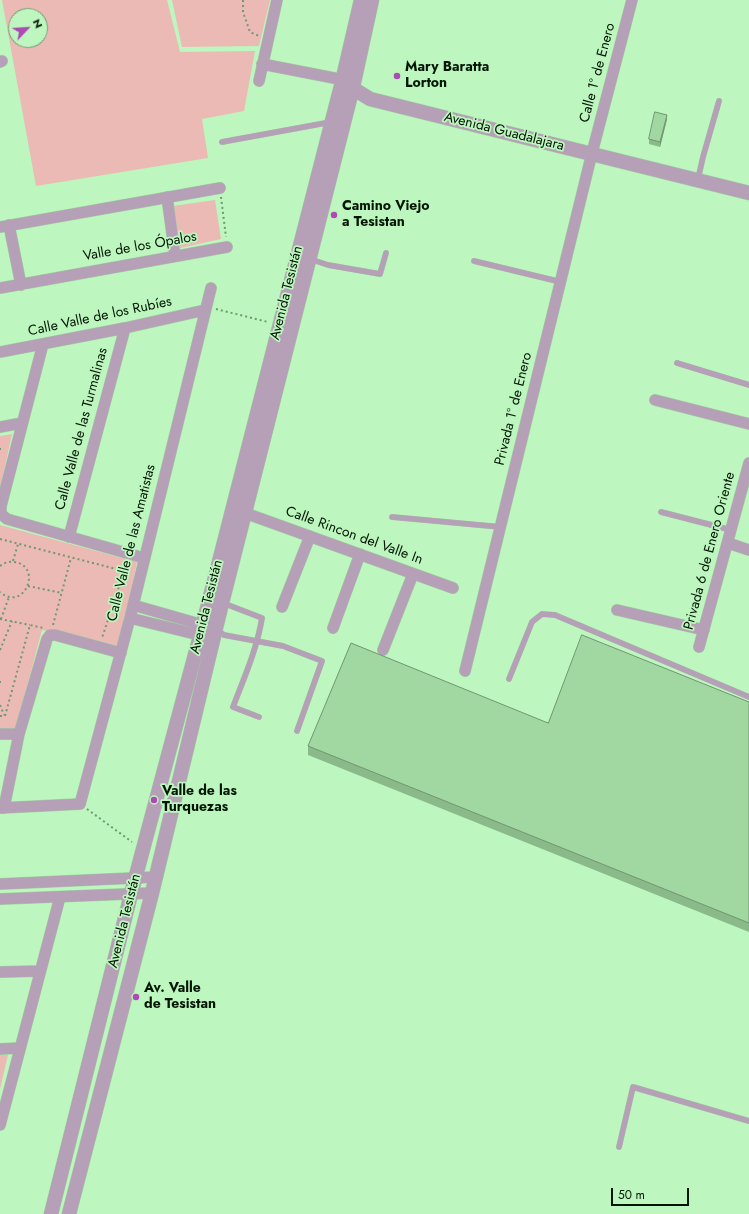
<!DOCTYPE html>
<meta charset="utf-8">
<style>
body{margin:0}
#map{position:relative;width:749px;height:1214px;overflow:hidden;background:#bdf6be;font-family:Jost,sans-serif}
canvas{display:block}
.north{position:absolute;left:8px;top:8px;width:40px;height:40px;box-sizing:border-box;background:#bdf6be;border:1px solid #729c73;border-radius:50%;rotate:65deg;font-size:11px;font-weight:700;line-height:16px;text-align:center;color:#021503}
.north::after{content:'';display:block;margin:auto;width:14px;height:18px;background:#ac4bb3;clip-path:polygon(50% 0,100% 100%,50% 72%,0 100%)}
.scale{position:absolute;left:611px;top:1188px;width:78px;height:18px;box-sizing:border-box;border:2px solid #021503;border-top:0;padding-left:5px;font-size:12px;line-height:14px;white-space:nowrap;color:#021503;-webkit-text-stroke:3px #bdf6be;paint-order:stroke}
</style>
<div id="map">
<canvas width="749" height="1214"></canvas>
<div class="north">N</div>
<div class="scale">50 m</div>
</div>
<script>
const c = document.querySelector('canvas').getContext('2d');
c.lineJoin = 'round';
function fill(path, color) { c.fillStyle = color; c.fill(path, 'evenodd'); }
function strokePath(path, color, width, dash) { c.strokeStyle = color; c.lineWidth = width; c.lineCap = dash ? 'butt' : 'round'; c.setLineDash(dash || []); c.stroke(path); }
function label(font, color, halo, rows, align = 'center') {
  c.font = font + ' Jost,sans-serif'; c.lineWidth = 3.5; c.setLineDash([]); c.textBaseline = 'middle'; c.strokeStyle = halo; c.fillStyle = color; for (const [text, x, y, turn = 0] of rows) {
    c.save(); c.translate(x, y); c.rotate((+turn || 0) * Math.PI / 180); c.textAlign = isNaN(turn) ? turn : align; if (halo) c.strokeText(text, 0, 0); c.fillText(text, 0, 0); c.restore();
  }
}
fill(new Path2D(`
 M2 0H167L180 52 255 51 244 111 202 119 208 158 36 186ZM16 16H40V40H16Z
 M172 0H270L259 46 182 47Z
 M215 200 221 239 180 248 173 206Z
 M12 434 0 489V436Z
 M0 525 137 562 119 649 42 630 16 728H0Z
 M0 1055H8L0 1089Z`), '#ebbab5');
const service = new Path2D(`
 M222 142 331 122
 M698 179 703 157 719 101
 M310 259 328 265 380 274 386 253
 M474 261 561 282
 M677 363 749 385
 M661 512 731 530
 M392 517 501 527
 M223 603 262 618C257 649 244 678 233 707L259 717
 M217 630 224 635 283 646 322 661 297 731
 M509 679 532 622 542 614 555 615 749 697
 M619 1147 633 1087 749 1121`);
const minor = new Path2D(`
 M0 62 2 61
 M262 64 339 79 342 82
 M259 81 277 0
 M167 197 175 256
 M9 225 21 285
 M0 227 220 188
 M0 288 227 247
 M43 344 1 506V514L7 519 144 558
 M0 352 125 328 205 310
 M655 400 749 424
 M0 427 22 423
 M245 513 453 588
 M69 537 125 328
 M728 543 749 550
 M133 605 210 627
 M282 607 310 536
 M617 610 704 630
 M130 618 207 637
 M333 628 360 554
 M699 647 749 463
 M383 650 413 574
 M465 671 592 153 632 0
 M0 734H19
 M0 808 80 804 130 618 211 288
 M4 808 19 734 47 639 50 635H55L121 653
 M0 884 156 877
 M0 899 152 893
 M0 972 40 971
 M0 1049 20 1048
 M0 1125 60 897`);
const tertiary = new Path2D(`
 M346 84 370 99 749 193
 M51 1214 131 894 200 636 342 82 361 0
 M69 1214 152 893 222 603 353 87 372 0`);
strokePath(service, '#9fd2a0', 6);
strokePath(minor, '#9fd2a0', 12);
strokePath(tertiary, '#9fd2a0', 15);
strokePath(new Path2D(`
 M243 0V12L250 32 259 36
 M221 197 226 237
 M216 309 268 322
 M0 448V453
 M0 539 124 571 102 638
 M13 561 18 544
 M0 566C4 563 9 561 14 562 43 565 25 613 0 592
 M28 586 62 593
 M0 619 30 625
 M1 619 9 597
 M53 625 71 558
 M0 650 12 621
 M0 681V686
 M0 705 4 715
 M0 716H5L30 625 43 628
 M87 809 132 842`), '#6f9970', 2, [2, 3]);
strokePath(service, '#b6a0b7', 5.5);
strokePath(minor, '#b6a0b7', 11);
strokePath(tertiary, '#b6a0b7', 14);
fill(new Path2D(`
 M667 119 660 147 649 144V139Z
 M749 702V932L308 755V746Z`), '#8ab98a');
fill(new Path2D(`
 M667 115V119L660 147V142Z`), '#719671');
const building = new Path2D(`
 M655 112 667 115 660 142 649 139Z
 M582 635 749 702V923L308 746 351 643 548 723Z`);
fill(building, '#a1d7a1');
strokePath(building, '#719671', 1);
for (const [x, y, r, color] of [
 [397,76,4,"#ac4bb3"],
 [334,215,4,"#ac4bb3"],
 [154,800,4,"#ac4bb3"],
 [136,997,4,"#ac4bb3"]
]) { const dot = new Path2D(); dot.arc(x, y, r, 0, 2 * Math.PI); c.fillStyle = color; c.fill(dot); strokePath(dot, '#bdf6be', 1.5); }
label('bold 14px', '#021503', '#bdf6be', [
 ["Mary Baratta",405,68],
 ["Lorton",405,84],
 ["Camino Viejo",342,207],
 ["a Tesistan",342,223],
 ["Valle de las",162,792],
 ["Turquezas",162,808],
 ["Av. Valle",144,989],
 ["de Tesistan",144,1005]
], 'left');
label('14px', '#021503', '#bdf6be', [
 ["Calle 1° de Enero",598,73,-75],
 ["Avenida Guadalajara",504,132,14],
 ["Valle de los Ópalos",140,247,-10],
 ["Avenida Tesistán",287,293,-76],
 ["Calle Valle de los Rubíes",100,317,-12],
 ["Privada 1° de Enero",514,409,-76],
 ["Calle Valle de las Turmalinas",82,429,-75],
 ["Calle Rincon del Valle In",354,536,20],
 ["Calle Valle de las Amatistas",132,543,-76],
 ["Privada 6 de Enero Oriente",710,551,-75],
 ["Avenida Tesistán",207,607,-76],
 ["Avenida Tesistán",125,921,-76]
]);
</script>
